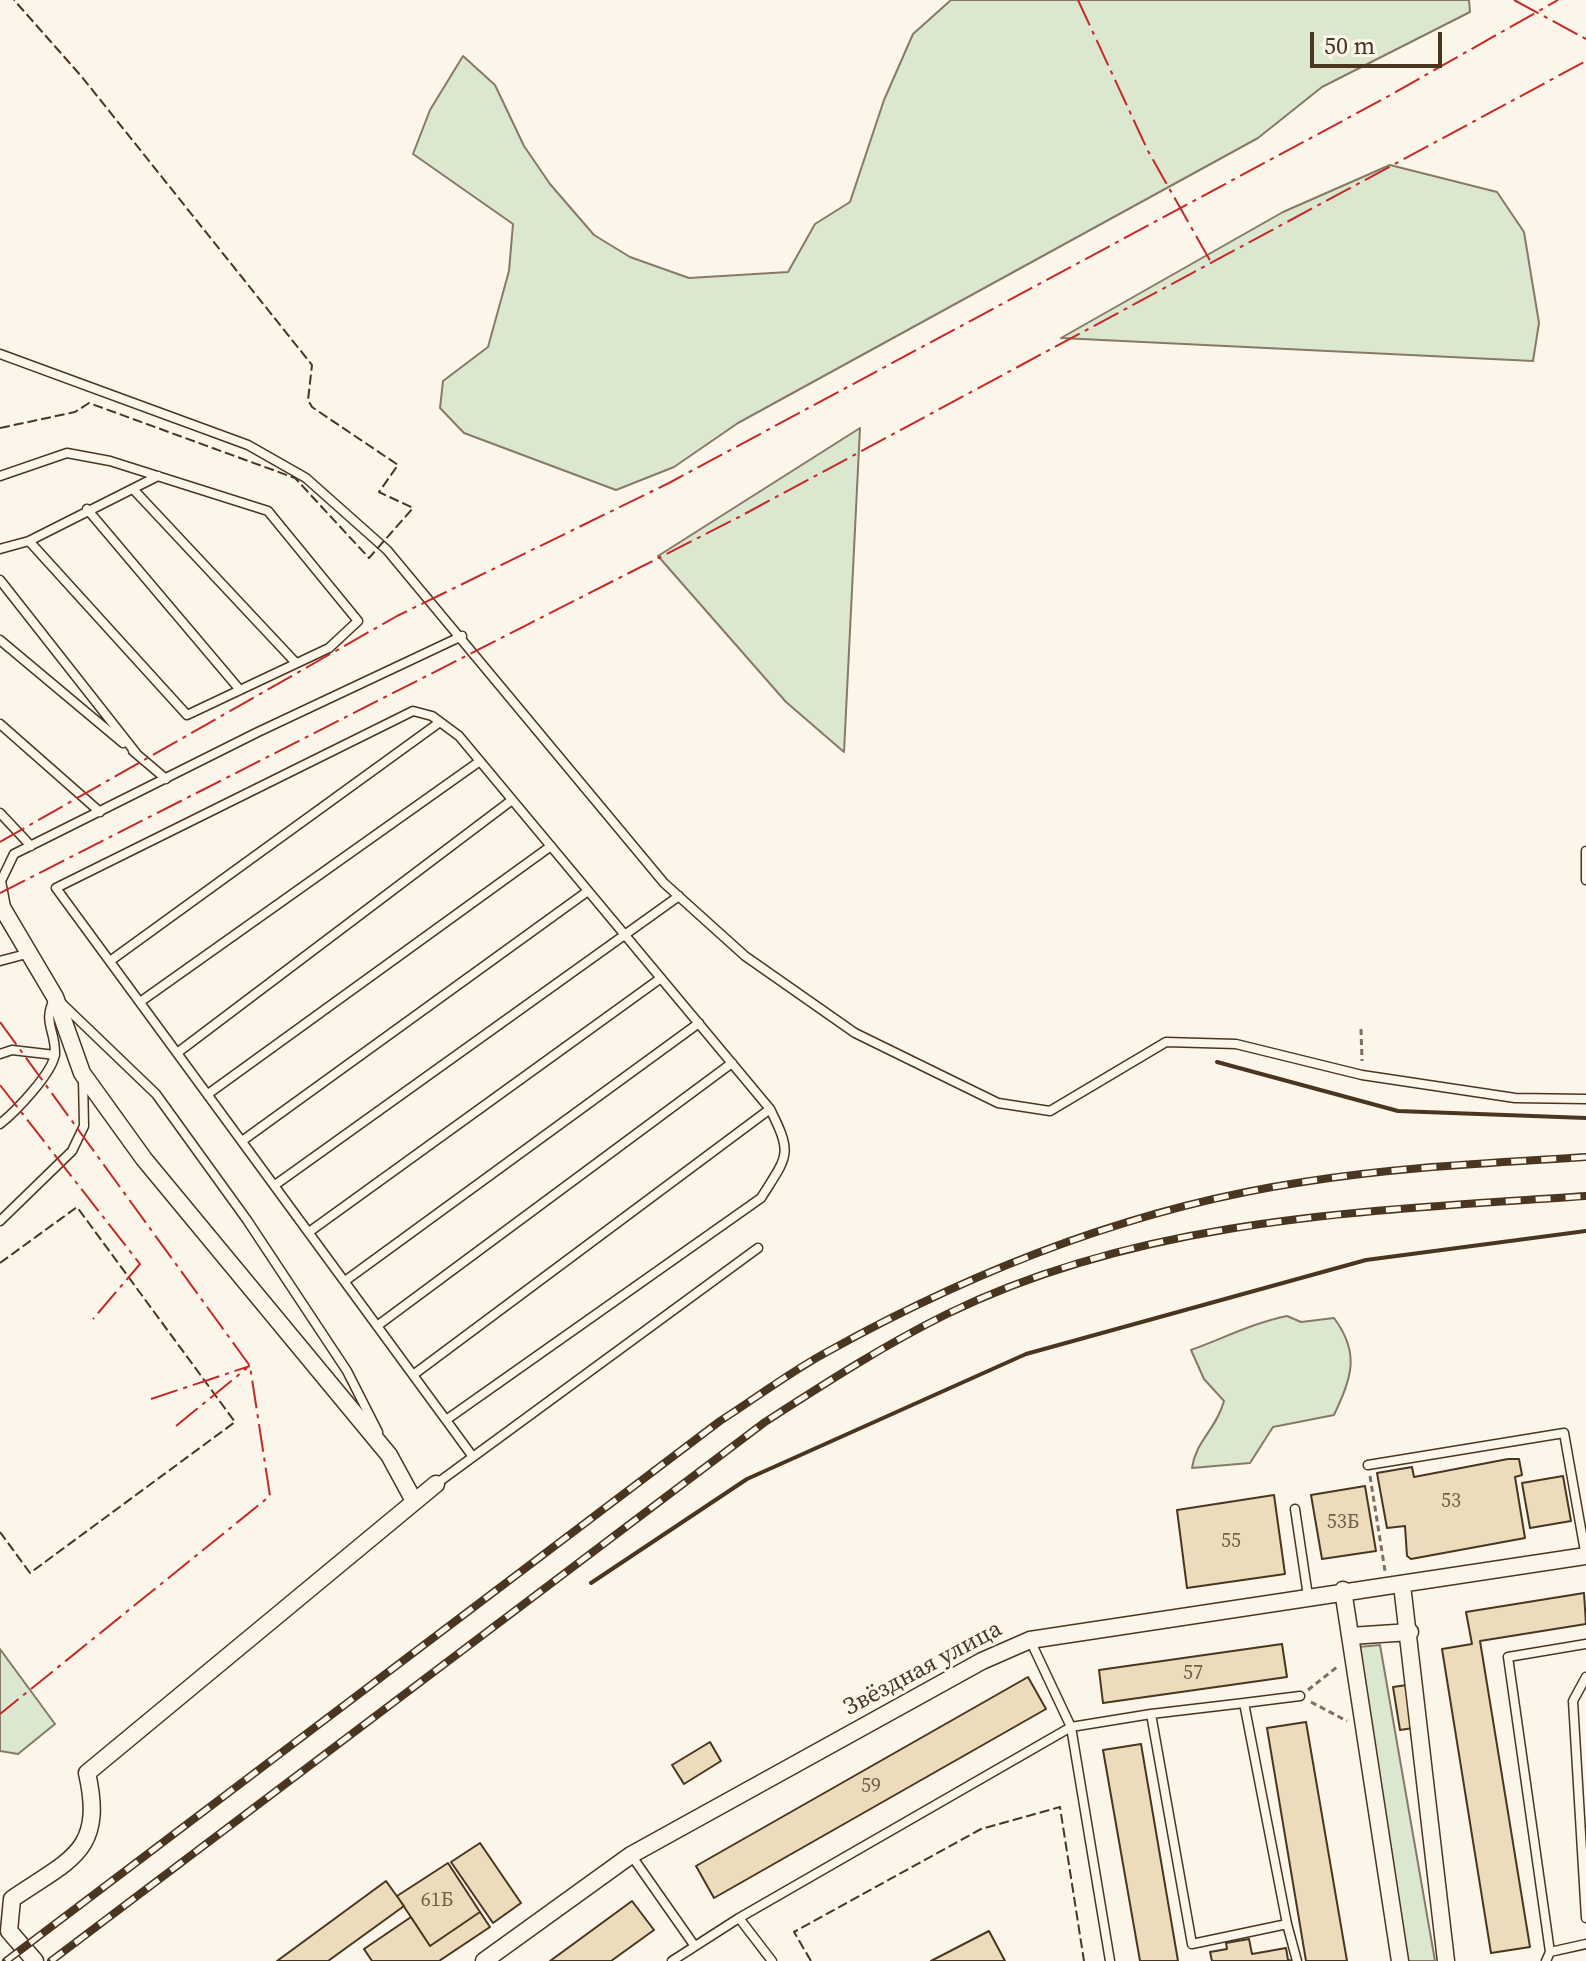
<!DOCTYPE html>
<meta charset="utf-8">
<style>
body{margin:0}
#map{position:relative;width:1586px;height:1961px;overflow:hidden;background:#fbf6e9;font-family:"Source Serif 4",serif}
canvas{display:block}
.scale{position:absolute;left:1310px;top:32px;width:132px;height:36px;box-sizing:border-box;border:4px solid #4a3520;border-top:0;padding-left:10px;font-size:24px;line-height:28px;white-space:nowrap;color:#4a3520;-webkit-text-stroke:6px #fbf6e9;paint-order:stroke}
</style>
<div id="map">
<canvas width="1586" height="1961"></canvas>
<div class="scale">50 m</div>
</div>
<script>
const c = document.querySelector('canvas').getContext('2d');
c.lineJoin = 'round';
function fill(path, color) { c.fillStyle = color; c.fill(path, 'evenodd'); }
function strokePath(path, color, width, dash) { c.strokeStyle = color; c.lineWidth = width; c.lineCap = dash ? 'butt' : 'round'; c.setLineDash(dash || []); c.stroke(path); }
function label(font, color, halo, rows, align = 'center') {
  c.font = font + ' "Source Serif 4",serif'; c.lineWidth = 6; c.setLineDash([]); c.textBaseline = 'middle'; c.strokeStyle = halo; c.fillStyle = color; for (const [text, x, y, turn = 0] of rows) {
    c.save(); c.translate(x, y); c.rotate((+turn || 0) * Math.PI / 180); c.textAlign = isNaN(turn) ? turn : align; if (halo) c.strokeText(text, 0, 0); c.fillText(text, 0, 0); c.restore();
  }
}
const green = new Path2D(`
 M951 0H1469L1470 12 1322 87 1258 138 738 423 674 467 616 490 464 433 440 408 443 381 488 347 509 271 513 224 413 154 430 110 463 56 495 85 524 146 550 184 594 235 630 257 689 278 788 272 815 224 850 202 884 100 913 34Z
 M1390 165 1497 192 1524 232 1539 323 1533 361 1061 338 1283 212Z
 M860 428 844 752 786 702 658 556Z
 M1287 1316 1301 1322 1334 1318C1361 1354 1351 1378 1334 1415L1273 1427 1250 1463 1192 1468C1196 1440 1216 1430 1224 1401L1204 1379 1191 1350C1224 1338 1253 1323 1287 1316Z
 M1380 1645 1435 1961H1408L1358 1647Z
 M0 1649 55 1724 18 1754 0 1751Z`);
fill(green, '#dce7d0');
strokePath(green, '#887966', 2);
const building = new Path2D(`
 M1508 1459H1519L1522 1475 1515 1477 1525 1538 1411 1559 1407 1556 1405 1526 1387 1528 1377 1473 1412 1467 1414 1477Z
 M1563 1476 1571 1521 1530 1528 1522 1483Z
 M1365 1486 1376 1551 1322 1559 1311 1495Z
 M1274 1495 1285 1574 1187 1588 1177 1510Z
 M1584 1593 1586 1624 1480 1641 1530 1947 1491 1953 1442 1649 1472 1644 1466 1612Z
 M1282 1644 1287 1677 1103 1703 1099 1670Z
 M1028 1677 1046 1709 714 1898 696 1866Z
 M1407 1685 1413 1728 1400 1730 1393 1687Z
 M1306 1722 1347 1961H1306L1267 1728Z
 M710 1742 721 1761 684 1784 672 1765Z
 M1141 1744 1178 1961H1140L1103 1750Z
 M480 1843 521 1903 493 1923 451 1862Z
 M448 1863 480 1912 430 1946 397 1896Z
 M386 1881 404 1906 328 1961H277Z
 M632 1901 654 1930 611 1961H550Z
 M480 1912 490 1927 439 1961H372L364 1949 411 1917 430 1946Z
 M989 1931 1005 1961H931Z
 M1249 1939 1252 1954 1286 1948 1288 1960 1293 1961H1212L1210 1952 1227 1949 1226 1943Z`);
fill(building, '#ecdcbc');
strokePath(building, '#4a3520', 2);
const lane = new Path2D(`
 M0 354 248 445 306 478 387 550 664 883 745 956 855 1033 998 1103 1050 1111 1166 1042 1236 1044 1362 1075 1515 1098 1586 1099
 M0 476 67 453 110 461 268 511 358 621 329 648 187 715 29 541
 M133 489 296 663
 M87 509 240 690
 M0 549 29 541 158 476
 M0 580 136 753
 M0 640 123 743
 M0 724 100 812
 M133 751 166 779
 M0 813 31 846
 M1586 851V880
 M6 907 1 881 14 854 258 732 462 636
 M0 961 30 953
 M110 961 440 722
 M140 1002 480 761
 M177 1053 512 800
 M0 1054 12 1050 55 1055
 M208 1094 551 846
 M0 1124C15 1112 54 1072 55 1053 55 1028 42 1023 55 997L156 1094 247 1220 347 1371 378 1432
 M242 1141 588 891
 M275 1185 679 896
 M0 1221 72 1151 84 1126 83 1079
 M309 1232 661 978
 M345 1281 699 1023
 M377 1326 732 1063
 M413 1375 770 1109
 M446 1420 761 1198C788 1155 793 1155 770 1109L459 736 432 716 413 711 56 888 446 1420 473 1457
 M1368 1465 1564 1433 1586 1557
 M436 1484 758 1248
 M1295 1509 1308 1596
 M1030 1640 1071 1727 1110 1961
 M1586 1677 1573 1701 1586 1918
 M1244 1703 1300 1696
 M1151 1714 1244 1703 1287 1924 1297 1961
 M631 1855 694 1945
 M739 1918 772 1961
 M1550 1952 1586 1944
 M672 1961 739 1918 1071 1727 1151 1714 1192 1944 1287 1924
 M1546 1961 1550 1952 1508 1657 1586 1644`);
const street = new Path2D(`
 M0 904 55 997 82 1073 144 1159 389 1455 414 1501
 M1402 1585 1446 1961
 M1343 1590 1400 1961
 M1350 1636 1410 1632
 M35 1961 9 1931 12 1899C70 1859 105 1852 87 1773L436 1484
 M484 1961 631 1855 982 1661 1030 1640 1586 1556`);
strokePath(lane, '#4a3520', 11);
strokePath(street, '#4a3520', 19);
strokePath(new Path2D(`
 M1361 1029 1362 1061
 M1370 1476 1385 1571
 M1308 1690 1337 1667
 M1311 1702 1347 1721`), '#7f6f5c', 3, [6, 4]);
strokePath(lane, '#fbf6e9', 8);
strokePath(street, '#fbf6e9', 16);
const rail = new Path2D(`
 M6 1961 720 1421C756 1398 790 1372 827 1352 974 1270 1136 1207 1303 1182 1396 1167 1492 1163 1586 1157
 M51 1961 765 1422C824 1384 884 1345 947 1314 1146 1217 1369 1211 1586 1196`);
strokePath(rail, '#4a3520', 8);
strokePath(rail, '#fbf6e9', 5, [15]);
strokePath(new Path2D(`
 M0 428 75 412 89 403 295 478 369 558 413 508 379 492 398 465 312 407 308 400 312 365 82 77 14 0
 M0 1263 77 1207 235 1422 30 1573 0 1532
 M811 1961 794 1932 981 1829 1060 1807 1084 1961`), '#4a3520', 2, [10, 4]);
strokePath(new Path2D(`
 M1217 1062 1398 1111 1586 1118
 M591 1583 747 1479 1026 1354 1366 1260 1586 1231`), '#4a3520', 4);
strokePath(new Path2D(`
 M1078 0 1148 151 1212 264
 M1514 0 1586 39
 M0 842 397 616 669 483 1387 97 1558 0
 M0 893 739 517 1586 61
 M0 1022 250 1366 270 1496 0 1714
 M0 1085 140 1264 93 1319
 M151 1399 250 1366
 M176 1426 247 1368`), '#c62828', 2, [28, 6, 4, 6]);
label('20px', '#725f47', null, [
 ["53",1451,1502],
 ["53Б",1343,1523],
 ["55",1231,1542],
 ["57",1193,1674],
 ["59",871,1787],
 ["61Б",437,1901]
]);
label('24px', '#4a3520', '#fbf6e9', [
 ["Звёздная улица",923,1669,-28]
]);
</script>
